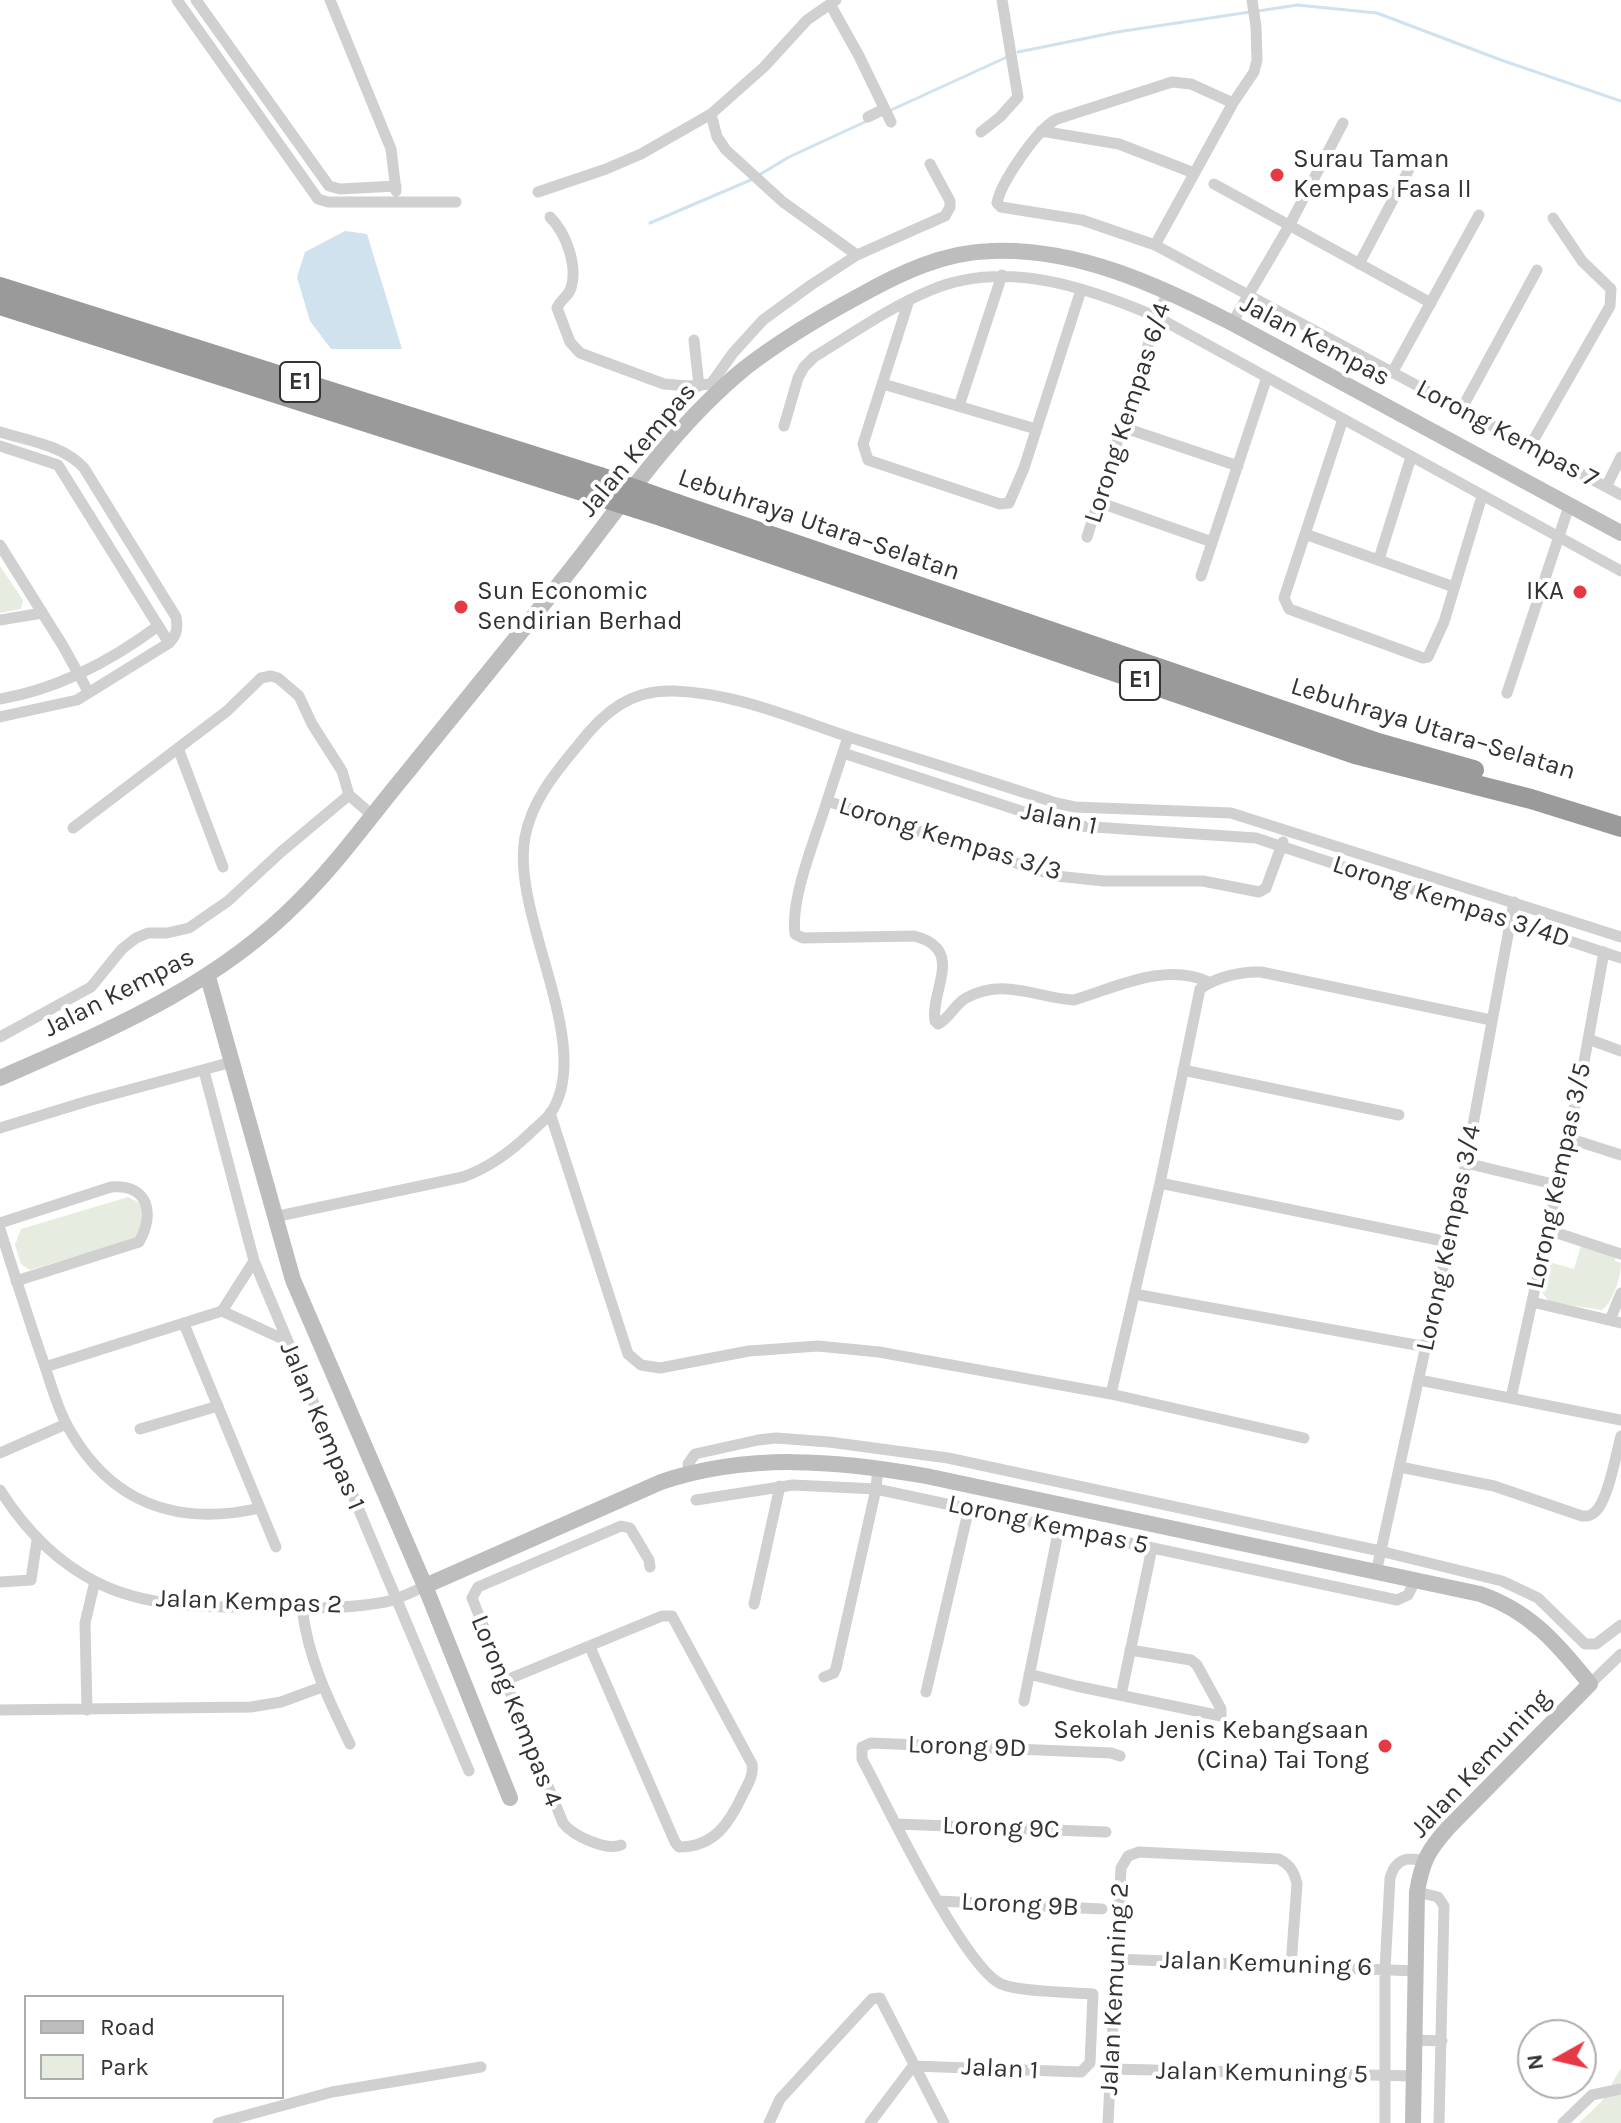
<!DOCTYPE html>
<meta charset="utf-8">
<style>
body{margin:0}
#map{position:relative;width:1621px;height:2123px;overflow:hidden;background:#fff;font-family:Karla,sans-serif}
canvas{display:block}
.legend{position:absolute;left:24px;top:1995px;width:260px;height:104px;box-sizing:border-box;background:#fff;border:2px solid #adadad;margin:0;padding:10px 14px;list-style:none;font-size:24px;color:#333}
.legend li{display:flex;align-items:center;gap:16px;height:40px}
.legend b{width:40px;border:2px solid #adadad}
.north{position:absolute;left:1517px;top:2019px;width:80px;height:80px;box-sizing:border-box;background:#fff;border:2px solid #adadad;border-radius:50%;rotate:262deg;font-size:22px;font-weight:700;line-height:32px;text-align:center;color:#333}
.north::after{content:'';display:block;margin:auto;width:28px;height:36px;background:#e63946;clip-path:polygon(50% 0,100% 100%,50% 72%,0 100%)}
</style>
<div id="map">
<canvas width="1621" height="2123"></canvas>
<ul class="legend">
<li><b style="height:10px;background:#bdbdbd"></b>Road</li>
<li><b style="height:22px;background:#e6ecdf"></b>Park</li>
</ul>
<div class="north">N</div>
</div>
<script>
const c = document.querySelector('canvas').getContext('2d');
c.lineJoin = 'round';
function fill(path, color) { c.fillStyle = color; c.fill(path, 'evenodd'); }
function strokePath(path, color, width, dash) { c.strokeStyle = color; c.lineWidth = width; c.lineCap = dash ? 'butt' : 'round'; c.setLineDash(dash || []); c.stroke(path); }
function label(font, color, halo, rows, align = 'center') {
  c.font = font + ' Karla,sans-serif'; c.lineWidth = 8; c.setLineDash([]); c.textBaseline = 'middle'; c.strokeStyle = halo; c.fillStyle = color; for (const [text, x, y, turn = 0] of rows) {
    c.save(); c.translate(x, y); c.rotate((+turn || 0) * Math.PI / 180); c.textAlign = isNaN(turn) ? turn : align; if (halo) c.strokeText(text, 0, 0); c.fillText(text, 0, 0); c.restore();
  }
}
fill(new Path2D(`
 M0 566 23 600 21 609 0 613Z
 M128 1197 144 1205 148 1224 137 1238 30 1270 21 1264 15 1245 21 1229Z
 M1581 1245 1616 1256 1615 1261 1621 1263C1621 1277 1613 1302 1602 1310L1549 1302 1542 1292 1549 1262 1574 1269Z
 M1621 2068V2123H1579L1601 2102Z`), '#e6ecdf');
fill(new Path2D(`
 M345 231 367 234 402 349H331L310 321 297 277 305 252Z`), '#cfe2ee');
strokePath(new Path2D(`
 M1258 11 1297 5 1377 13 1501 60 1621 101
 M1018 52 1117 32 1250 12
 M889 111 1007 57
 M759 175 789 157 867 121
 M650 223 753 179`), '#cfe2ee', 3);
strokePath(new Path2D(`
 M177 0 318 199 328 202H456
 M196 0 329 186 340 189 396 186
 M330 0 391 149 396 191
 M830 4 859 56 891 122
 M1233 103 1191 84 1172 82 1057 119C1038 128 1001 182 997 203L1001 207 1082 220 1155 245 1621 495
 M711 114 717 137 726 150 783 202 857 255
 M868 117 884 109
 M1041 131 1119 144 1194 173
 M981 132 1000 117 1018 97 1002 0
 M1214 184 1431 303
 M538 192 606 169 641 154 711 114 764 67 807 20 836 0
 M550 217C566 233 578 266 571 288 568 297 560 300 557 308L570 342 580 353 664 384 688 386 711 384 733 353 763 320 811 285 857 255 945 216 950 207V201L930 164
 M1155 245 1233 103 1254 72 1257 60 1256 27 1252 0
 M1359 264 1415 158
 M909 300 863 444 868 460 1000 504 1009 503 1024 468 1081 290
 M1232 323 1289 226 1343 123
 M694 340 699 386
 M1392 373 1479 215
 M883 384 1036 429
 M959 406 1002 275
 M1461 410 1537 270
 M1343 419 1284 598 1289 609 1423 658 1428 657 1444 622 1482 496
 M784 426 798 378 804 367 814 357C852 334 890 307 931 290 1005 259 1087 287 1157 317L1621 571
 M1122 427 1238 466
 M0 432C29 441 63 445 84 468L176 617C178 628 177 635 169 643L77 700 0 717
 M0 446 58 465 169 643
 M1530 446 1610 306 1611 289 1582 261 1553 218
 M1606 487 1621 457
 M1098 502 1212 542
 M1305 534 1454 587
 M1087 537 1157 317 1169 290
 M0 545 63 646 89 693
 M1379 559 1411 457
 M1201 576 1267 377
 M0 620 42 613
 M1507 693 1569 506
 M0 699C59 689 111 661 158 626
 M848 737 827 801 1056 876 1104 881H1203L1259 892 1266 888 1283 842
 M178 748 223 867
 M843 753 1064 825 1256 838 1621 958
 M827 801C816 837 790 898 795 934L803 938 914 936C966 949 930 990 935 1021L938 1024C950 1018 954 1005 966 998 1004 977 1036 998 1074 1000 1117 987 1165 962 1209 982
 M73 828 227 711 261 678 271 676 278 678 299 696 312 724 342 771 349 795 372 815
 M0 1037 91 987 122 949 136 938 148 933H167L189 928 228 901 281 852 349 795
 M1588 1039 1621 1051
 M1183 1070 1399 1115
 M204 1071 254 1261 469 1771
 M550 1113 628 1354 641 1365 660 1368 749 1351 818 1346 879 1352 1111 1394 1304 1438
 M0 1128 88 1101 232 1062
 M1568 1138 1621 1155
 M1466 1163 1557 1185
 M1160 1183 1448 1242
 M274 1217 463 1177C488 1168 509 1153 528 1135 535 1128 544 1121 550 1114 597 1047 510 915 525 837 532 800 556 772 579 744 604 712 631 689 674 691 735 693 792 718 849 737 918 759 987 780 1056 803L1075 807 1231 813 1621 937
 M0 1223 111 1187C149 1184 155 1214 139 1242L16 1281
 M0 1229C13 1270 26 1311 40 1352 49 1376 55 1404 68 1427 110 1503 177 1527 260 1508
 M1548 1230 1621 1254
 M1134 1294 1427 1347
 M1532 1302 1621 1323
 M222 1311 285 1340
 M1610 1320 1621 1293
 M184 1324 276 1547
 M45 1367 222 1311 254 1261
 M1419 1380 1621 1420
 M1111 1394 1160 1183 1200 989C1216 977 1242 971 1261 972L1491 1020
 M1511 1398 1582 1073 1604 952
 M140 1429 218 1406
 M0 1453 66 1424
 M1400 1467 1494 1486 1582 1516C1589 1516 1590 1516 1595 1512 1608 1501 1616 1454 1621 1436
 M689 1473 688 1464 695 1454 758 1440 776 1438 829 1442 948 1458 1380 1551 1502 1581 1538 1598 1585 1644H1596L1621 1625
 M0 1490C24 1528 55 1561 96 1582 151 1610 215 1607 275 1607 309 1608 345 1609 379 1603 395 1601 410 1593 425 1586
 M696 1500 793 1485 876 1489 1397 1600 1408 1595 1415 1581
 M1376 1573 1466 1163 1514 902
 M0 1582 31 1580 37 1540
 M754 1604 780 1486
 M302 1608C308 1658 328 1699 350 1744
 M1029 1674 1076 1686 1221 1716V1709L1197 1665 1191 1660 1130 1650
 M824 1677 834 1673 836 1668 876 1489 878 1467
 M504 1681 662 1616H672L752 1764C754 1775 748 1784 743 1794 730 1822 715 1847 679 1847L675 1842 590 1647
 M1590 1684 1621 1654
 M926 1692 969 1508
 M1121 1695 1152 1548
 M1024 1701 1059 1528
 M0 1710 251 1707 281 1702 322 1687
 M87 1710 85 1623 95 1581
 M897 1824 1106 1832
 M621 1845C606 1851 573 1836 563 1823L472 1598 478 1587 621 1526 630 1528 649 1560 650 1567
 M1417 1892 1438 1897 1444 1906 1439 2123
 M938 1901 1102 1909
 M1116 1959 1416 1971
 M1415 2040 1442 2041
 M913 2066 1081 2072 1090 2063 1093 1994C1071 1992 1019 1992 1001 1984 962 1965 886 1803 862 1759V1747L871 1743 1111 1753 1120 1756
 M1111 2069 1413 2076
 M218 2123 332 2092 481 2067
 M769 2123 780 2099 872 1999 880 1998 944 2123
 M870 2123 913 2066
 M1108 2123 1121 1868 1128 1856 1139 1852 1279 1859C1290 1865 1294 1871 1297 1884L1291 1965
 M1385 2123V1969L1390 1878C1395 1860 1406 1856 1423 1861
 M1563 2123 1592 2095 1621 2089`), '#d0d0d0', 11);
strokePath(new Path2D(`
 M208 977 293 1280 425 1586 510 1798
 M0 1078C108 1030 213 988 298 902 337 864 370 817 405 775 463 703 522 632 579 559 630 492 679 422 745 368 780 341 820 317 859 296 900 273 944 252 992 251 1078 248 1158 285 1232 323L1621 533
 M425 1586 661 1482C748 1453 837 1460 926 1476L1480 1594C1530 1611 1558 1644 1590 1684L1448 1828C1428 1850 1422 1862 1417 1892L1413 2123`), '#bdbdbd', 16);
strokePath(new Path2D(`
 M0 287 600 477
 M0 305 585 492
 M677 504 1375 742 1474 770
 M664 517 1355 754 1531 799 1621 827`), '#9a9a9a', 20);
strokePath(new Path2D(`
 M600 477 677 504
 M585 492 664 517`), '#9a9a9a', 20);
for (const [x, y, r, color] of [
 [1277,175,8,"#e63946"],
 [1580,592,8,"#e63946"],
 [461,607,8,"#e63946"],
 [1385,1746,8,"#e63946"]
]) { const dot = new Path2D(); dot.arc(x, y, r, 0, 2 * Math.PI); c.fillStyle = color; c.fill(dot); strokePath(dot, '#fff', 3); }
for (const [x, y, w] of [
 [300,382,40],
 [1140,680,40]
]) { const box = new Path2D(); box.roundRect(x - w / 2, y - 20, w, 40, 6); c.fillStyle = '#fff'; c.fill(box); strokePath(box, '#333', 2); }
label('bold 24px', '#333', null, [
 ["E1",300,382],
 ["E1",1140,680]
]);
label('26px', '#333', '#fff', [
 ["Surau Taman",1293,160],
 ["Kempas Fasa II",1293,190],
 ["Sun Economic",477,592],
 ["Sendirian Berhad",477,622],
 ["IKA",1564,592,"right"],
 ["Sekolah Jenis Kebangsaan",1369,1731,"right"],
 ["(Cina) Tai Tong",1369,1761,"right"]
], 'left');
label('26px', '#333', '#fff', [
 ["Jalan Kempas",1315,341,28],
 ["Lorong Kempas 6/4",1128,413,-72],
 ["Lorong Kempas 7",1507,434,28],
 ["Jalan Kempas",638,450,-50],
 ["Lebuhraya Utara–Selatan",819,525,19],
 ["Lebuhraya Utara–Selatan",1433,729,17],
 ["Jalan 1",1059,819,12],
 ["Lorong Kempas 3/3",950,839,17],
 ["Lorong Kempas 3/4D",1451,902,18],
 ["Jalan Kempas",119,993,-27],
 ["Lorong Kempas 3/5",1559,1176,-78],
 ["Lorong Kempas 3/4",1449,1238,-78],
 ["Jalan Kempas 1",322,1426,67],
 ["Lorong Kempas 5",1048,1525,12],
 ["Jalan Kempas 2",249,1602,2],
 ["Lorong Kempas 4",516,1711,68],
 ["Lorong 9D",967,1747,2],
 ["Jalan Kemuning",1481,1764,-47],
 ["Lorong 9C",1001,1828,2],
 ["Lorong 9B",1020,1905,3],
 ["Jalan Kemuning 6",1266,1964,2],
 ["Jalan Kemuning 2",1115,1989,-87],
 ["Jalan 1",1000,2069,3],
 ["Jalan Kemuning 5",1262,2073,1]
]);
</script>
